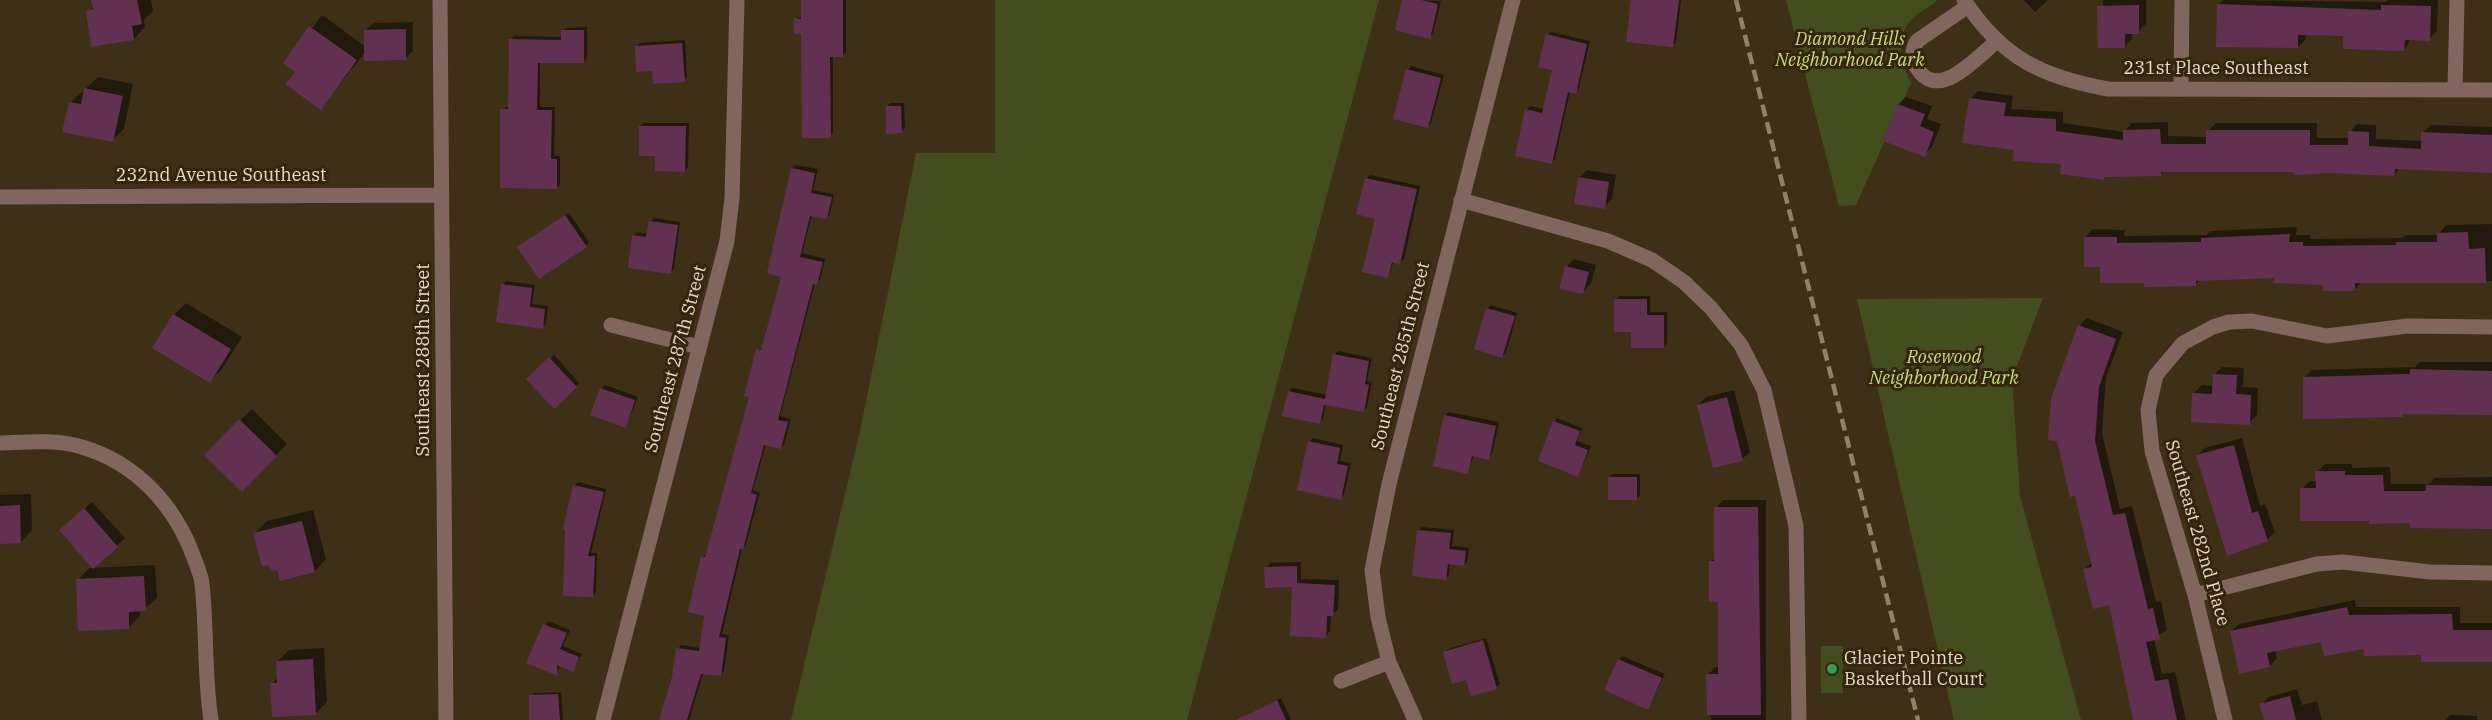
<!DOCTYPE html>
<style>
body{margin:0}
canvas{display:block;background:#3e2f17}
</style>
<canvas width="2492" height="720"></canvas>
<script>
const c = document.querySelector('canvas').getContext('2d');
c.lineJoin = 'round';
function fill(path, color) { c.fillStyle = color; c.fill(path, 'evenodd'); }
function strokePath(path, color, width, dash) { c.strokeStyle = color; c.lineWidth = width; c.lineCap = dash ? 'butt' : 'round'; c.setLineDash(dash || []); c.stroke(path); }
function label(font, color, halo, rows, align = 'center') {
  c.font = font + ' "IBM Plex Serif",serif'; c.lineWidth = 6; c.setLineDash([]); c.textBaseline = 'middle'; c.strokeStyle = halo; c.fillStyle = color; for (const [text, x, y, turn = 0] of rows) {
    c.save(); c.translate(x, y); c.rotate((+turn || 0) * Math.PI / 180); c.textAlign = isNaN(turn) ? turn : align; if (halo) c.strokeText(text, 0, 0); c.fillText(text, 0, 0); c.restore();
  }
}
fill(new Path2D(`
 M995 0H1379L1187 720H791L860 431 916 153H995Z
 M1786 0H1937C1932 7 1921 10 1914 17 1894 35 1900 61 1911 83L1856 205 1839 206Z
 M2043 298 2012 379 2020 496 2081 720H1954L1857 299Z
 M1821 646H1843V693H1821Z`), '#434d1e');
fill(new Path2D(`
 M92 0H151L153 11 144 20 145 27 134 39 88 11 94 6Z
 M803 0H846V52L842 55H833V133L830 136 803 33 796 19 803 16Z
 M1404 0 1441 1 1433 33 1430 37Z
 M1633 0H1681L1676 42 1673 45Z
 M2024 0H2048L2035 12Z
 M2103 0H2146V24L2138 32H2132V39L2125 46H2103Z
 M2223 0 2386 2 2388 0H2438L2437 31 2429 39H2411L2404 50 2345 34H2306V39L2298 47 2218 5Z
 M322 15 366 47V30L374 23 413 22V51L405 59 366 51 321 108 297 71 285 63Z
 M587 27V58L584 61H540V107H555L554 156H560V184L557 188 502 110 509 106 510 40 514 36 563 37V31L566 28Z
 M1551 32 1590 41 1579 88 1575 92 1570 91 1555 159 1552 163 1526 110 1530 106 1544 109 1554 69 1547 35Z
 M685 40 687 77 684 80 636 47 640 43Z
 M1411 66 1444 75 1431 123 1427 127 1408 70Z
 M98 77 133 84 124 129 112 140 70 103Z
 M1978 91 2013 96 2011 109 2063 112V123L2124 132 2132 123 2168 122V136L2208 137V131L2216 123H2317V138H2349L2350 132 2357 124 2376 125V139L2423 141V132L2431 125 2492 127V171L2401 167 2394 174 2294 170 2164 171 2160 175H2106L2103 178 2063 162 2015 149 1970 99Z
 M1906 97 1932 106 1927 119 1941 124 1932 147 1924 155 1885 140 1898 104Z
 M891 103H904L905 128 901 132 887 106Z
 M644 123H689L688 167 685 170 641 126Z
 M796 165 818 169 813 190 834 194 830 214 827 218 812 215 802 253 825 259 820 280 815 283 780 416 791 419 784 444 781 448 766 444 753 490 760 492 746 544 742 548 722 634 729 635 724 671 720 675 703 673 689 720H660L674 677 678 649 681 645 701 648 705 615 702 557 707 553 750 396 758 350 763 347 782 275 792 169Z
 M1587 170 1616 175 1612 199 1604 207 1579 178Z
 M1370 175 1420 186 1404 259 1400 262 1394 261 1388 277 1366 178Z
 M569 213 589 242 586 246 522 244Z
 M654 218 680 222 674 269 671 272 633 236 637 232 648 234 650 222Z
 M2492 224V281L2362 282 2355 289 2276 276 2201 279 2195 285 2146 281 2102 266 2085 237 2093 229 2125 230 2124 236 2206 235 2211 231 2297 227 2296 235H2310V239L2402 238 2405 235H2438L2446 225Z
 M1574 259 1596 265 1591 284 1583 292 1566 267Z
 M506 281 535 285 532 304 548 306 546 324 542 327 503 285Z
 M1619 296H1650V312H1667V343L1663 347 1632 331 1615 300Z
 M186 303 242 337 222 369 210 381 174 315Z
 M1491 305 1517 313 1506 353 1502 356 1487 309Z
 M2087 318 2123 332 2106 378 2102 433 2120 509 2132 506 2156 602 2161 601 2167 630 2154 638 2162 674 2175 672 2186 720H2134L2110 603 2085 569 2092 562 2079 326Z
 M1338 351 1372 358 1367 381 1372 382 1367 407 1364 411 1326 404 1323 419 1319 423 1289 391 1293 388 1327 395 1334 355Z
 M554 355 579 383 554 407 528 379Z
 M2420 362H2492V413L2406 412 2402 416 2304 378 2312 370 2415 367Z
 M2222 367 2244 368 2243 387 2258 388 2257 415 2249 423 2194 393 2202 385 2214 386V375Z
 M605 385 638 397 626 426 601 389Z
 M1734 390 1750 452 1742 459 1698 405 1706 397Z
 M252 409 287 444 242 490 206 455Z
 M1449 412 1499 422 1492 454 1488 458 1474 455 1468 472 1435 465 1445 415Z
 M1557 418 1582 428 1577 441 1591 446 1578 475 1554 422Z
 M1313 438 1343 445 1340 461 1351 463 1344 494 1341 498 1309 442Z
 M2242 438 2260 506 2265 504 2275 532 2267 540 2197 455 2205 448Z
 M2325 464H2352V468L2390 467 2391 484H2429L2435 478 2492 477V527L2370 519 2302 489 2310 481H2317V472Z
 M1613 474H1640V495L1636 499 1609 478Z
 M578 482 606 489 591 553H597L596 592 593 595 575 485Z
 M31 494 32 530 21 542H0V495Z
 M1723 500H1766V720H1711L1708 675 1715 667H1719V601L1710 562 1716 557V508Z
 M92 502 125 538 93 567 68 523Z
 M313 510 326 559 315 571 255 533 267 521Z
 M1422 527 1454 530 1452 546 1469 548 1467 561 1464 565 1450 563 1449 575 1445 578 1419 530Z
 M1301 562V579L1339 580 1338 610 1331 614 1330 631 1326 636 1293 585 1266 568 1270 563Z
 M155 565 157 598 145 609 140 610V616L129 627 78 580 89 568Z
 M2355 600 2356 607H2460V623H2492V657L2422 654 2323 640 2275 650 2277 658 2270 666 2231 632 2239 624Z
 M548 621 570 630 563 646 582 654 572 670 560 665 557 674 528 662Z
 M1486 638 1500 684 1496 687 1467 678 1445 652 1448 649Z
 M324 648 327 702 316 713 272 684 278 677 277 662 289 650Z
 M1622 656 1665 674 1648 708 1619 659Z
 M2297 689 2302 705 2317 701 2322 720H2265L2261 705 2269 697Z
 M561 692 563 720H531L530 696 534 693Z
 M1281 698 1291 720H1246L1244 717 1248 714Z
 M2450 715 2477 716V720H2445Z`), '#0007');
fill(new Path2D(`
 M91 0H137L142 24 132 26 134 40 91 47 86 11 93 9Z
 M801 0H843V57H830L831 138H802L801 34H794V18L801 19Z
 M1402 0H1421L1438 4 1430 39 1395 30Z
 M1631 0H1679L1673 47 1626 42Z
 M2217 4 2381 10V5L2431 6 2430 41 2405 40 2404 51 2343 49V36L2298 35V48L2216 47Z
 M2139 5V34H2125V48H2098L2097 6Z
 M309 26 357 60 321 110 285 84 295 72 283 63Z
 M406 29V60L364 61V30Z
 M561 30H584V63H538L537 110H552L551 159H557V189L500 188V109H508L509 39 561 40Z
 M1546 34 1587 44 1576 94 1568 92 1552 164 1515 156 1525 109 1542 113 1552 70 1538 67Z
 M682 43 685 82 653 84 652 71 636 72 635 46Z
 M1406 69 1441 78 1428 128 1393 119Z
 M84 88 123 96 113 142 62 132 69 102 81 104Z
 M1969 98 2006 103 2004 116 2056 119V131L2123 140V130L2160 129 2161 144H2206V130H2310V145H2348V131L2369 132V146L2421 149V132L2492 135V173L2395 169 2394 176 2328 173 2293 175V172H2161V176L2104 177V180L2060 174 2061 164 2013 161 2014 150 1962 143Z
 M1897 104 1925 114 1920 126 1934 132 1925 157 1883 141Z
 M886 106H901L902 133 886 134Z
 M639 126H686L685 172 655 171V156H639Z
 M791 168 815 173 811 193 832 197 827 219 810 216 800 257 823 262 817 285 813 284 778 420 788 422 781 449 764 445 751 493 757 495 743 549H740L719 637 726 638 721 676 701 674 687 720H659L672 677 676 648 699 651 704 616 688 612 701 556 705 557 749 397 744 396 756 349 761 350 781 277 767 273Z
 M1578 177 1609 182 1605 209 1574 204Z
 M1365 178 1417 189 1400 264 1392 262 1388 278 1362 272 1375 219 1356 214Z
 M565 215 587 247 539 279 517 247Z
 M649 221 678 225 671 274 628 268 632 235 646 237Z
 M2468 232 2469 249 2485 248 2486 283H2355V291H2323V285L2274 283V278L2196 281V286L2144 287V283H2100V267H2084V237H2117V243L2201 242V238L2290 234 2289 242H2303V246L2396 245V242H2437V233Z
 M1565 266 1589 272 1583 294 1559 289Z
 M501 284 532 288 530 307 545 309 543 329 496 322Z
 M1614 299H1647V315H1664V348H1631V332H1614Z
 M1486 308 1515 316 1502 358 1474 349Z
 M173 314 231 349 210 383 152 348Z
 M2078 325 2116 339 2099 387 2095 441 2113 515 2125 513 2148 609 2153 608 2160 639 2146 642 2155 681 2168 679 2177 720H2133L2109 605 2093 609 2083 569 2092 567 2075 496 2070 497 2057 441 2048 440 2051 398Z
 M1333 354 1369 361 1365 384 1369 385 1364 412 1324 405 1320 424 1282 416 1288 391 1325 399Z
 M549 357 577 387 554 409 526 379Z
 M2410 369 2492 371V415L2403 414V417L2303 419V377L2410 374Z
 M2213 374 2237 375 2236 394 2251 395 2250 425 2191 422 2192 393 2212 394Z
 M600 388 635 400 626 428 590 415Z
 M1727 397 1743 461 1713 468 1697 405Z
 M1444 415 1496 426 1489 460 1472 456 1468 474 1433 466Z
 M239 419 277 456 242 492 204 455Z
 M1553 421 1580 431 1575 445 1588 450 1578 477 1538 461Z
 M1308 441 1340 448 1337 464 1348 466 1341 500 1297 490Z
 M2234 445 2252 513 2258 511 2268 541 2227 556 2196 455Z
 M2315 471H2345V475H2383L2384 491H2426V485L2492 486V529L2410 528V523L2369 524V521H2300V488H2316Z
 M1608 477H1637V500H1608Z
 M573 485 604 492 588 556H595L593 597 563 596 565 530 563 529Z
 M20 505 21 543 0 544V506Z
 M1714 507H1758L1761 715H1707L1706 674H1718V602H1709V561H1714Z
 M84 508 118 547 93 569 59 530Z
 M302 521 315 572 280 581 277 570 271 571 269 565 262 567 253 533Z
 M1417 530 1451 533 1449 549 1466 551 1464 566 1448 564 1446 580 1412 576Z
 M1297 566V583L1335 585 1333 616H1327L1326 638 1290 636 1292 587 1265 588 1264 567Z
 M144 576 146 611 129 612V629L78 631 76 579Z
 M2347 607 2349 615 2452 614 2453 630H2492V662H2421V655L2364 656V649L2324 656 2321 642 2267 653 2270 667 2239 674 2230 631Z
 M543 624 567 633 560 649 579 657 573 672 557 665 558 676 526 663Z
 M1483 640 1497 689 1471 696 1466 680 1452 684 1443 652Z
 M313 659 316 715 272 717 270 683H277L276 661Z
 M1618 659 1662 678 1648 710 1604 690Z
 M558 694 560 720H529V695Z
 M2290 696 2296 720H2264L2259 704Z
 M1277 700 1286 720H1236Z`), '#623151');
strokePath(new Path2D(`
 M440 0 446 720
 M1964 0C2002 58 2042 77 2108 89L2492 90
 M1968 6 1917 41C1912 50 1911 59 1917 68 1938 103 1977 57 1997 41
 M2181 88 2182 0
 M2455 90 2457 0
 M0 197 442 195
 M1461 200 1608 241 1652 260 1684 282 1711 308 1741 345 1764 390 1796 526 1799 720
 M611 325 699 347
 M0 443C26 442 56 439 82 447 136 463 175 505 194 558 197 566 201 575 202 584 207 629 204 675 211 720
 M2195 595 2317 564 2343 562 2430 572 2492 573
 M1341 681 1389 662
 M603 720 727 241 732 198 737 0
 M1415 720 1389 662 1378 617 1372 570 1389 484 1513 0
 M2225 720 2195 595 2152 451 2148 410 2156 375 2183 343 2213 327 2229 322 2252 321 2327 336 2408 326 2492 327`), '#81655e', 15);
strokePath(new Path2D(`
 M1736 0 1918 720`), '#8e826e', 4.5, [12, 6]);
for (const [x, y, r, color] of [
 [1832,669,6,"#2e9e5b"]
]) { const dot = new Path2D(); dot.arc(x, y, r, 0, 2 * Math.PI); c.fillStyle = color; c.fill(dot); strokePath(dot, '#34250c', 2); }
label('italic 18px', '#c8dc86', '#34250c', [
 ["Diamond Hills",1850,40],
 ["Neighborhood Park",1850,61],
 ["Rosewood",1944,358],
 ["Neighborhood Park",1944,379]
]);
label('18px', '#e5dbcd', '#34250c', [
 ["231st Place Southeast",2216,69],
 ["232nd Avenue Southeast",221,176],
 ["Southeast 285th Street",1401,356,-76],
 ["Southeast 287th Street",676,359,-75],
 ["Southeast 288th Street",424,360,-90],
 ["Southeast 282nd Place",2197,533,74]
]);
label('18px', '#e5dbcd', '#34250c', [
 ["Glacier Pointe",1844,659],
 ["Basketball Court",1844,680]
], 'left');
</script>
